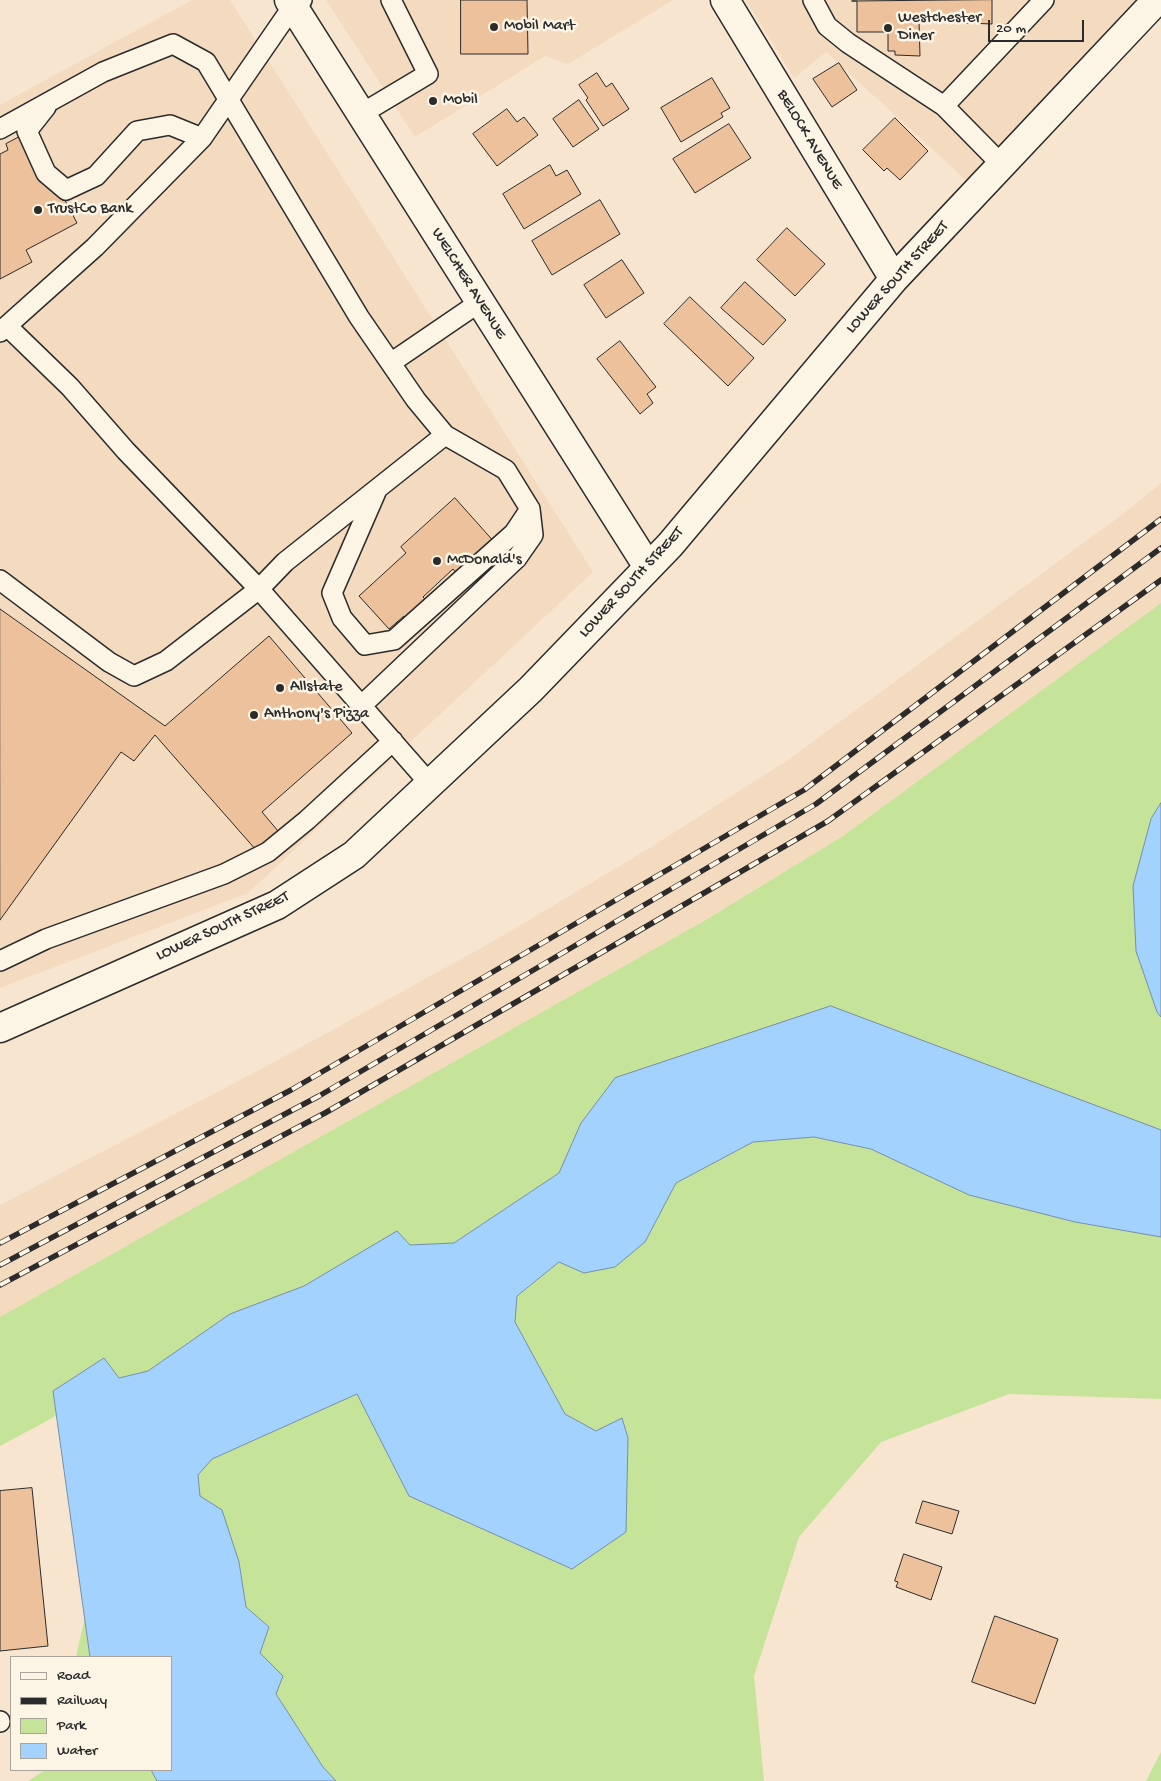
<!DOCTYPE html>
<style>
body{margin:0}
#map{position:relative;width:1161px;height:1781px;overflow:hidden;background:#f7e5cf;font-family:"Gochi Hand",sans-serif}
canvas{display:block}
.legend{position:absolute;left:10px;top:1656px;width:162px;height:115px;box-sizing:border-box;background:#fcf5e5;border:1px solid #a8a49b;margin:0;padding:6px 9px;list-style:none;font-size:15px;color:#2b2b2b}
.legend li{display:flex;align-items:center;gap:10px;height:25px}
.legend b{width:25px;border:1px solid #a8a49b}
.scale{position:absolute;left:988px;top:20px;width:96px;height:22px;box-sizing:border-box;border:2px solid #2b2b2b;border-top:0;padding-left:6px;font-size:15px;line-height:18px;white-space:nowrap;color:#2b2b2b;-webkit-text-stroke:4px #fcf5e5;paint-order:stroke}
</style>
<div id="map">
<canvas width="1161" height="1781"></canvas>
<ul class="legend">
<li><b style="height:6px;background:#fcf5e5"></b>Road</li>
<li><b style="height:6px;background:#2b2b2b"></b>Railway</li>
<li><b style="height:14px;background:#c6e39a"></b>Park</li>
<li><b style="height:14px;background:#a4d2ff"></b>Water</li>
</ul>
<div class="scale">20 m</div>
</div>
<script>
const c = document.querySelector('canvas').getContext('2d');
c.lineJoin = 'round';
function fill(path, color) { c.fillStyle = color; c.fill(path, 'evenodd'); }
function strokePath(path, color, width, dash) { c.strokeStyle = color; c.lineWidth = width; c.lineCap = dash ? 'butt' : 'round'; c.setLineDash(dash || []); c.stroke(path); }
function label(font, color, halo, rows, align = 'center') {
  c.font = font + ' "Gochi Hand",sans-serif'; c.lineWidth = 5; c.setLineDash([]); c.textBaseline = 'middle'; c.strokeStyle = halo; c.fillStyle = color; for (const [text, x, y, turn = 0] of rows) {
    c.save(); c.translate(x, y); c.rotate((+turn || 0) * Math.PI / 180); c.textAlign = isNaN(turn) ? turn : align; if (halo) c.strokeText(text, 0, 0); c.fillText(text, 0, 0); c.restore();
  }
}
fill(new Path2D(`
 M192 0H230L593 572 248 893 0 988V105Z
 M326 0H673L568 64 545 56 415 137Z
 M746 0H1136L966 180 826 52 794 78Z
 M1161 483V603L843 836 704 921 0 1317V1205L267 1066 494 941 648 849 788 760 1123 514Z`), '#f4dabf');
fill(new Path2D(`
 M1161 603V803L1151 819 1157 1012 1161 1017V1130L831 1006 581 1123 559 1173 454 1243 410 1245 397 1232 304 1286 230 1314 148 1371 119 1378 104 1358 53 1391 56 1416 0 1446V1317L704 921 843 836Z
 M814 1137 871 1149 970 1195 1075 1222 1161 1237V1399L1009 1394 881 1442 799 1537 754 1676 764 1781H336L323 1767 275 1693 283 1676 260 1653 269 1627 246 1607 239 1562 200 1496 198 1475 212 1459 357 1394 409 1496 572 1569 596 1431 565 1414 515 1322 517 1296 559 1262 584 1273 645 1241 676 1183 753 1142Z
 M85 1617 90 1657H76Z
 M1161 1752V1781H1146Z
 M45 1770H151L157 1781H28Z`), '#c6e39a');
const water = new Path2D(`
 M1161 803V1017L1157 1012 1136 951 1133 886 1151 819Z
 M831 1006 1161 1130V1237L1075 1222 969 1195 871 1149 814 1137 753 1142 676 1183 645 1242 615 1267 584 1273 559 1262 517 1296 515 1322 565 1414 596 1431 622 1418 628 1438 626 1532 572 1569 409 1496 357 1394 212 1459 198 1475 200 1496 222 1510 239 1562 246 1607 269 1627 260 1653 283 1676 276 1694 323 1767 336 1781H157L151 1770H171V1657H90L53 1391 104 1358 119 1378 148 1371 230 1314 304 1286 397 1231 410 1245 454 1243 559 1173 581 1123 615 1078Z`);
fill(water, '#a4d2ff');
strokePath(water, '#748faa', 1);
const building = new Path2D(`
 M461 0H527L528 54H461Z
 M992 0V24L919 21 920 56 895 55V51H888V32H857V1H852Z
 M839 63 857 90 832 107 813 79Z
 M597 73 606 87 612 83 629 109 603 126 586 100 588 98 579 85Z
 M712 78 730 108 721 113 723 117 681 142 661 108Z
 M579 100 599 129 573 147 553 119Z
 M507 109 517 122 524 117 538 135 497 166 473 134Z
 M895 118 928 151 900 180 887 168 884 171 863 150Z
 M729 124 751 158 695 193 673 159Z
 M29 132 77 223 26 250 32 262 0 279V154L8 150 6 144Z
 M550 165 556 176 567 170 581 194 524 229 503 194Z
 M600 200 620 234 552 275 532 241Z
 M787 228 825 264 795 296 757 260Z
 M622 260 644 293 606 318 584 285Z
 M745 282 786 320 763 345 721 308Z
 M690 297 754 358 728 386 664 324Z
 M620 341 656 387 647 394 653 403 640 414 597 359Z
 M455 498 496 544 460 577 453 569 423 597 428 602 408 620 404 616 389 629 359 596 406 553 401 547Z
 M0 609 165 726 269 636 352 733 262 812 278 831 256 850 155 735 134 761 121 752 0 920Z
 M32 1488 48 1646 0 1651V1491Z
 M923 1501 959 1511 952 1534 916 1523Z
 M904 1554 942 1567 931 1600 896 1587 898 1582 895 1581Z
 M995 1616 1058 1639 1035 1704 972 1682Z`);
fill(building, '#ecc19b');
strokePath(building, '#2b2b2b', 1);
const lane = new Path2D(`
 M813 0 827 26 848 43 944 106 1002 165
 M944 106 1044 0
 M46 107 27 131 46 173 66 190 96 176 137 131 170 125 202 138
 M361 114 428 74 391 0
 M0 129 103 72 173 44 206 62 359 317 416 400 445 435 285 562 259 589 126 451 70 387 7 326
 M0 332 95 247 202 138 293 6 302 0
 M392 362 480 302
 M376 492 332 593 342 618 365 645 394 640 514 533 530 509
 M0 580 109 662 134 676 166 661 259 589 430 784
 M361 706 517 558 533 535 530 509 506 470 445 435
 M0 961 46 939 224 874 268 852 307 820 393 741
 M0 1722V1721`);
const street = new Path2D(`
 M289 0 648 567
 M725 0 894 279
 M0 1028 277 905 354 855 531 689 670 545 894 279 1157 0`);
strokePath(lane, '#2b2b2b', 22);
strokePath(street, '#2b2b2b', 31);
strokePath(lane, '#fcf5e5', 19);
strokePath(street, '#fcf5e5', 28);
const rail = new Path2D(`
 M0 1243 291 1090 804 790 1161 519
 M0 1265 319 1096 816 804 1161 548
 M0 1285 325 1113 828 821 1161 580`);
strokePath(rail, '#2b2b2b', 5.5);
strokePath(rail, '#fcf5e5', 4, [11]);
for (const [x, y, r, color] of [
 [494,27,5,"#2b2b2b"],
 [888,28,5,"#2b2b2b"],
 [433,101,5,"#2b2b2b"],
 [38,210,5,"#2b2b2b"],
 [437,561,5,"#2b2b2b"],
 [280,688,5,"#2b2b2b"],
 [254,715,5,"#2b2b2b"]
]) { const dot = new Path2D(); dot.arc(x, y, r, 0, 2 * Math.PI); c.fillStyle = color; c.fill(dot); strokePath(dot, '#fcf5e5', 2); }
label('16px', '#2b2b2b', '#fcf5e5', [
 ["Westchester",898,19],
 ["Diner",898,37],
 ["Mobil Mart",504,27],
 ["Mobil",443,101],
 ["TrustCo Bank",48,210],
 ["McDonald's",447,561],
 ["Allstate",290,688],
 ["Anthony's Pizza",264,715]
], 'left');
label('16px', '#2b2b2b', '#fcf5e5', [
 ["BELOCK AVENUE",809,140,59],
 ["LOWER SOUTH STREET",898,278,-48],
 ["WELCHER AVENUE",468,284,58],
 ["LOWER SOUTH STREET",632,583,-47],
 ["LOWER SOUTH STREET",223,927,-25]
]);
</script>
